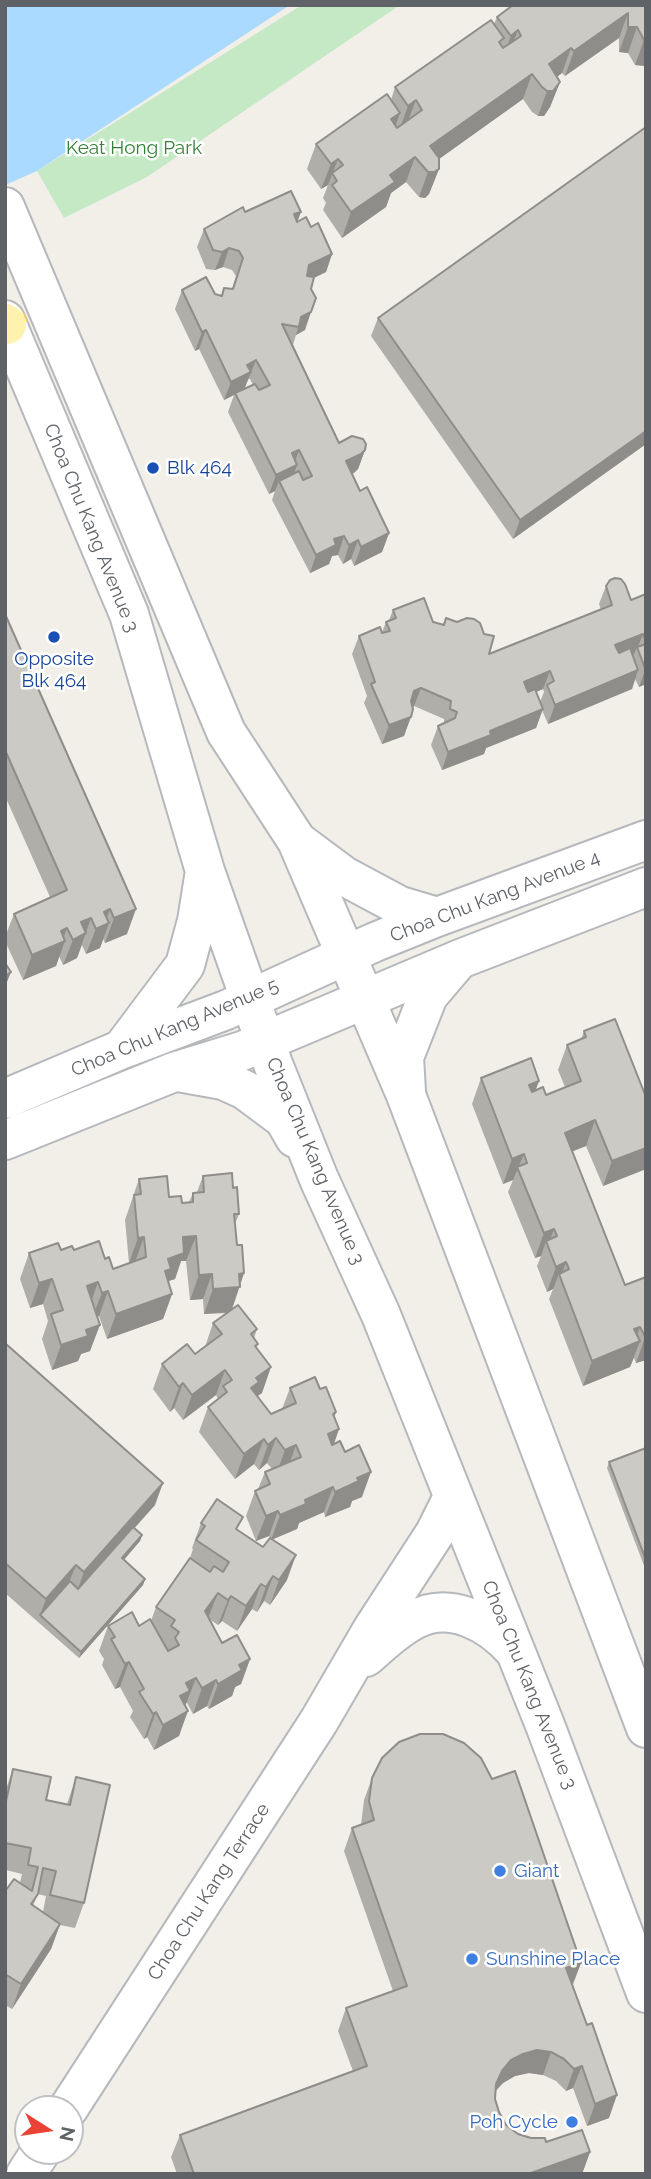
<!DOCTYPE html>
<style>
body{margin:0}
#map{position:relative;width:651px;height:2179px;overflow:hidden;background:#f1efe8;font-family:Raleway,sans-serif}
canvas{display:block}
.frame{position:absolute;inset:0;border:7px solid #5f6368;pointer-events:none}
.north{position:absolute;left:14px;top:2095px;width:70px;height:70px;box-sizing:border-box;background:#fff;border:2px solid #bfc1c3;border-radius:50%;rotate:102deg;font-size:19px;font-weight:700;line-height:28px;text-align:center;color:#5f6368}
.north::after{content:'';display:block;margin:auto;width:24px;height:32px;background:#ea4335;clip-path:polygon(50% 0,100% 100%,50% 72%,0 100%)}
</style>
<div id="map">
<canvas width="651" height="2179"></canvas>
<div class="frame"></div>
<div class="north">N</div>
</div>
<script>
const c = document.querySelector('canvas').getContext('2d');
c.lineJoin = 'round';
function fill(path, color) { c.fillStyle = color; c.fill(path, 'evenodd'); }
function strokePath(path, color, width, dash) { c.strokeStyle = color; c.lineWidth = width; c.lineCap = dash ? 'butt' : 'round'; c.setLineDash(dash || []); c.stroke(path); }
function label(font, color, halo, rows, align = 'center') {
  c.font = font + ' Raleway,sans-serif'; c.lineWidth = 5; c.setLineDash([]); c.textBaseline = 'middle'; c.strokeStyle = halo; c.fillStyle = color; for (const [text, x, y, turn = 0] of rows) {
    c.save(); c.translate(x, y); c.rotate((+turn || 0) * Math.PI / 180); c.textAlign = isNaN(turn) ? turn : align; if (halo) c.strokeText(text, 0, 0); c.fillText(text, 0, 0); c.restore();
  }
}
fill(new Path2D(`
 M302 5H400L147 177 64 218 37 171Z`), '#c5e8c5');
fill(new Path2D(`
 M10 5H290L37 171 5 185V9Z`), '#aadaff');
const minor = new Path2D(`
 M5 207 226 732 297 841 406 1095 646 1728
 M5 320 129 614 205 871 273 1064 319 1179 381 1315 545 1725 646 1993
 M297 841 344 876 400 906 437 917
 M122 1049 185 965 197 921 204 877
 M178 1072 223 1080 245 1090 284 1119 295 1138
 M406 1091 404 1057 428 996 456 963
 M5 1099 120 1050 226 1010 375 942 437 917 646 840
 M5 1140 174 1072 242 1051 460 959 646 887
 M366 1657C381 1644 396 1629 414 1620 450 1600 490 1623 514 1650
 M68 2109 319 1721 372 1630 435 1533 453 1497
 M26 2174 41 2151`);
const major = new Path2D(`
 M5 323 7 325`);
strokePath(minor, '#b5b8bc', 42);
strokePath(major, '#f2c960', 42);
strokePath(minor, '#fff', 38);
strokePath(major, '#fff2af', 38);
fill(new Path2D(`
 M646 5V66L635 65 628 53 619 52V38L565 76 562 73 557 77 560 82 550 107 544 116H538L532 112 523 99 439 159V169L429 194 425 198 419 197 406 182 391 193 386 207 342 238 323 210 326 203 323 198 328 185 321 189 307 169 316 144 391 100 395 87 494 24 497 17Z
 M646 127V444L513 539 371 336 378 318Z
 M245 212 297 222 311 227 332 254 326 272 314 278 311 289 305 330 296 335 293 345 339 443 365 450 358 469 352 474 360 491 389 533 382 552 354 566 351 559 343 564 338 555 332 556 329 564 310 573 272 500 275 491 269 494 228 412 234 395 224 400 199 349 195 351 175 309 182 290 222 295 232 289 236 276 232 270 223 267 215 270 206 269 197 247 204 229ZM248 379H250L253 385 244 389Z
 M606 586 631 600 646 594V684L639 687 635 679 632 689 548 724 542 710 536 728 486 748 484 754 442 770 431 745 438 726 444 723V719L414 706 413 707 404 736 382 744 364 703 367 696 352 654 359 636 382 632 386 622 389 620 393 610 443 624 446 618 489 654 601 610 599 604ZM543 689 544 692 540 702 536 692Z
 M5 614 127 934 105 943 103 939 100 948 86 954 82 945 77 958 63 965 59 956 56 966 23 980 5 941V937L14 914 50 897 5 796Z
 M584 1031 646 1097V1169L603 1186 586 1146 572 1151 625 1285 646 1277V1360L636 1363 634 1358 630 1367 583 1386 549 1299 553 1289 547 1292 537 1266 541 1256 535 1258 508 1192 513 1180 503 1184 472 1104 481 1078 536 1090 546 1095 565 1087 558 1070 567 1045 581 1039Z
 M203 1176 233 1188 239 1214 235 1224 237 1245 244 1273 232 1309 257 1329 254 1338 258 1344 256 1348 262 1393 257 1396 271 1414 282 1409 290 1388 320 1389 336 1412 334 1418 339 1429 334 1444 362 1497 352 1501 350 1507 325 1517 324 1512 299 1523 297 1529 273 1539 287 1580 270 1605 264 1601 257 1612 252 1609 237 1631 222 1621 218 1625 209 1619 222 1643 250 1659 241 1684 235 1687 232 1696 209 1709 207 1706 193 1714 187 1703H186L179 1736 154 1750 147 1737 144 1739 130 1717 133 1711 120 1687 115 1689 102 1665 104 1659 99 1651 108 1626H139L151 1621 156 1607 190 1558 193 1549 192 1548 201 1523 238 1530 263 1547 270 1538 269 1536 256 1541 246 1516 255 1491 258 1489 265 1472 272 1469 267 1463 259 1470 254 1464 235 1479 199 1432 208 1407 218 1399 216 1395 183 1420 174 1408 170 1412 153 1389 162 1364 195 1354 205 1347 213 1323 228 1313 204 1314 203 1299 190 1300 186 1261H181L175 1279 168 1281 172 1294 163 1319 107 1339 99 1316 97 1317 90 1351 81 1354 78 1361 52 1370 42 1339 48 1321 43 1304 30 1308 20 1279 29 1253 61 1250H74L105 1259 113 1269 129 1263 125 1220 139 1179 169 1197 182 1203 189 1202 193 1193 197 1192Z
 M5 1345 155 1505 134 1528 142 1535 140 1541 124 1560 145 1579 143 1585 79 1658 5 1593Z
 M646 1448V1571L607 1468 609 1462Z
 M13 1769 46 1800 67 1804 76 1777 84 1903 75 1928 60 1925 51 1949 12 2009 5 2005V1890H6L20 1883 22 1874 6 1870 5 1872V1792ZM38 1894 46 1896 43 1912 33 1906Z
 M372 1778 581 1963 573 1985 609 2118 587 2126 573 2088 566 2091 556 2081 543 2075 529 2073 515 2076 503 2083 496 2091 495 2099 499 2112 506 2125 518 2134 531 2138 590 2152 582 2174H177L171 2157 180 2135 353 2071 338 2031 346 2008 393 1991 344 1851 352 1828 361 1825 364 1800Z`), '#afaea9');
fill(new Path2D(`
 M628 13 619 38 565 76 574 51Z
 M628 27H637L628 53 619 52Z
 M518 30 508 56 501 61 511 36Z
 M644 40H646V66L635 65Z
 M571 48 562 73 541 88 549 64Z
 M532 74 523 99 425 169 430 146Z
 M560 82 550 107 544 116H538L547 91Z
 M416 100 406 126 399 131 408 106Z
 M400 113 391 138V119Z
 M415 157 406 182 391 193 386 207 342 238 351 212 390 175Z
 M338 159 328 185 321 189 331 164Z
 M439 169 429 194 425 198 419 197 428 172Z
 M301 212 294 231V214Z
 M229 248 223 267 215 270 222 252Z
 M332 254 326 272 303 283 309 265Z
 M311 312 305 330 296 335 301 317Z
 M206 330 199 349 195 351 202 332Z
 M256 360 244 390 235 393 234 395 224 400 231 382 247 365Z
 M646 431V444L513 539 520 520Z
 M299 450 293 467 297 465 291 483 279 481 275 491 269 494 276 475 292 453Z
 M365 450 358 469 354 473 339 480 346 461Z
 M389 533 382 552 354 566 361 547Z
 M344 536 338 555 332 556 329 564 310 573 316 555 334 539Z
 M358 540 351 559 343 564 349 545Z
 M643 634 637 649V647L634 654 609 664 615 645Z
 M646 668V684L639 687Z
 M638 670 632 689 548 724 555 705Z
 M550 671 543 689 517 700 524 682Z
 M421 688 414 706 408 710 414 691Z
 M543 709 536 728 486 748 484 754 442 770 448 752 490 731Z
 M411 717 404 736 382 744 389 725Z
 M110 909 104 925 109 923 100 948 86 954 96 929 104 912Z
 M136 909 127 934 105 943 114 918Z
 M91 918 77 958 63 965 73 940 81 922Z
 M67 928 62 942 65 941 56 966 23 980 32 955 61 931Z
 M11 972 5 987V976Z
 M539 1081 530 1106 529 1085Z
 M595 1120 586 1146 556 1158 565 1133Z
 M646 1148V1169L603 1186 612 1161Z
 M524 1154 513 1180 503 1184 512 1159Z
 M554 1229 548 1246 546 1241 541 1256 535 1258 544 1233Z
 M196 1236 186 1261H181L175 1279 166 1282 155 1296 168 1259 183 1237Z
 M144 1237 135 1262 129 1263 138 1238Z
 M566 1262 560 1279 559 1274 553 1289 547 1292 556 1267Z
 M244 1273 231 1312 204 1314 213 1289 239 1274Z
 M212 1274 203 1299 190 1300 199 1275Z
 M52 1279 43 1304 30 1308 39 1283Z
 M98 1282 89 1308 87 1286Z
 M108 1291 99 1316 92 1318 102 1293Z
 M172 1294 163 1319 107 1339 116 1314Z
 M100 1325 90 1351 81 1354 78 1361 52 1370 61 1345 86 1330Z
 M640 1327 634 1344 640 1341 630 1367 583 1386 592 1361 634 1329Z
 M645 1338 646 1360 636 1363Z
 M271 1367 262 1393 253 1399 251 1388 256 1378Z
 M225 1370 216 1395 183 1420 192 1395Z
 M183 1383 174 1408 170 1412 179 1387Z
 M336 1412 328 1433 339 1429 330 1454 319 1459 333 1414Z
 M276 1438 267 1463 259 1470 268 1445Z
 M264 1439 254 1464 235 1479 244 1454Z
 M296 1445 287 1470 276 1475 285 1450Z
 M371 1472 362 1497 352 1501 350 1507 325 1517 335 1492 357 1478Z
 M163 1483 155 1505 76 1594 84 1572Z
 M333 1487 324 1512 299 1523 297 1529 271 1540 280 1515 305 1500Z
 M278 1511 269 1536 256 1541 266 1516Z
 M142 1535 140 1541 120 1564 122 1558Z
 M296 1555 287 1580 270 1605 279 1580Z
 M76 1565 67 1587 40 1615 46 1599Z
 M273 1576 264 1601 257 1612 266 1587Z
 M145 1579 143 1585 79 1658 81 1652Z
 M261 1584 252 1609 237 1631 246 1606Z
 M218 1593 208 1618 205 1611Z
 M231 1596 222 1621 218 1625 228 1600Z
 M250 1659 241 1684 235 1687 232 1696 209 1709 218 1684 239 1665Z
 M129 1662 120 1687 115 1689 125 1664Z
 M196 1678 182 1714 188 1711 179 1736 154 1750 163 1725 186 1683Z
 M216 1680 207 1706 193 1714 202 1688Z
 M156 1712 147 1737 144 1739 153 1714Z
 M60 1924 51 1949 12 2009 21 1984Z
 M581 1963 572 1985 566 1968Z
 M537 2050 551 2052 543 2075 529 2073 515 2076 503 2083 493 2093 488 2107 502 2071 511 2060 523 2054Z
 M582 2066 573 2088 566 2091 574 2069Z
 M617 2095 609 2118 587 2126 595 2104Z
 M590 2152 582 2174H528Z`), '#8f8d8a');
const building = new Path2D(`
 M513 5H646V40H644L637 27H628V13L574 51 571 48 549 64 560 82 553 91H547L542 87 532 74 430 146 439 158V169L434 172H428L415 157 390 175 395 182 351 212 332 185 337 181 332 173 343 165 338 159 331 164 316 144 387 94 400 113 391 119 397 128 422 110 416 100 408 106 395 87 491 20 504 38 499 42 503 48 521 36 518 30 511 36 497 17Z
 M646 127V431L520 520 378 318Z
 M291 191 301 212 294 214 297 222 306 217 311 227 318 223 332 254 309 265 307 276 314 277 311 289 316 298 311 312 301 317 299 327 282 324 339 443 352 436 363 439 366 444 365 450 361 454 346 461 360 491 367 487 389 533 361 547 358 540 349 545 344 536 334 539 336 545 316 555 279 481 299 471 303 480 312 476 299 450 292 453 297 465 276 475 235 393 255 384 259 390 270 385 256 360 247 365 251 372 231 382 206 330 202 332 182 290 206 277 215 294 222 296 224 288 233 289 243 258 239 251 229 248 222 252 213 250 204 229 243 207 245 212Z
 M615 578 621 579 625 584 631 600 646 594V642L643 634 615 645 619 653 630 648 638 670 555 705 547 685 554 681 550 671 524 682 528 692 535 689 543 709 490 731 491 735 448 752 438 726 455 718 457 712 450 709 451 701 421 688 414 691 411 701 413 709 411 717 389 725 371 684 375 682 359 636 380 627 382 633 390 631 386 622 396 618 393 610 424 598 433 622 444 625 446 618 457 622 467 618 474 619 480 623 484 634 494 636 489 654 612 605 606 586 610 580Z
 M5 614 136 909 114 918 110 909 104 912 109 923 96 929 91 918 81 922 86 933 73 940 67 928 61 931 65 941 32 955 14 914 67 890 5 750Z
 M646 644V668H645L637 647Z
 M5 963 11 972 5 976Z
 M615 1019 646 1097V1148L612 1161 595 1120 565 1133 625 1285 646 1277V1338L640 1327 634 1329 640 1341 592 1361 559 1274 569 1269 566 1262 556 1267 546 1241 557 1236 554 1229 544 1233 517 1167 527 1163 524 1154 512 1159 481 1078 531 1058 539 1081 529 1085 532 1092 543 1087 546 1095 581 1081 567 1045 586 1037 584 1031Z
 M232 1173 233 1188 237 1187 239 1214H234L237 1245H242L244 1273 239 1274 240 1287 213 1289 212 1274 199 1275 196 1236 183 1237 184 1253 168 1259 171 1269 165 1271 172 1294 116 1314 108 1291 102 1293 98 1282 87 1286 100 1325 86 1330 88 1336 61 1345 51 1314 63 1310 52 1279 39 1283 29 1253 58 1243 61 1250 72 1246 74 1250 99 1241 105 1259 109 1257 113 1269 146 1257 144 1237 138 1238 134 1195 141 1194 139 1179 167 1176 169 1197 181 1196 182 1203 193 1202V1193L204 1192 203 1176Z
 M238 1305 257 1329 251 1334 258 1344 255 1346 271 1367 256 1378 259 1382 251 1388 271 1414 296 1403 290 1388 315 1377 320 1389 326 1387 336 1412 333 1414 339 1429 328 1434 332 1445 340 1441 345 1452 359 1445 371 1472 357 1478 359 1481 335 1492 333 1487 305 1500 306 1504 280 1515 278 1511 266 1516 255 1491 270 1484 265 1472 301 1457 296 1445 285 1450 276 1438 268 1445 264 1439 244 1454 208 1407 227 1392 223 1386 232 1380 225 1370 192 1395 183 1383 179 1387 162 1364 187 1344 195 1354 222 1334 213 1323Z
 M6 1344 163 1483 84 1572 76 1565 46 1599 5 1563V1345Z
 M646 1448V1560L609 1462Z
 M217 1499 243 1517 236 1529 263 1547 270 1538 296 1555 279 1580 273 1576 266 1587 261 1584 246 1606 231 1596 228 1600 218 1593 205 1611 222 1643 237 1635 250 1659 239 1665 242 1670 218 1684 216 1680 202 1688 196 1678 186 1683 190 1691 180 1696 188 1711 163 1725 156 1712 153 1714 139 1692 144 1689 129 1662 125 1664 111 1639 115 1637 108 1626 132 1612 139 1626 150 1619 168 1651 179 1645 175 1638 179 1632 171 1626 175 1620 156 1607 190 1558 210 1572 214 1566 223 1572 229 1562 196 1540 205 1526 201 1523Z
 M133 1527 142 1535 122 1558 145 1579 81 1652 40 1615 70 1581 78 1589Z
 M420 1734H443L464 1743 481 1758 492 1779 515 1771 581 1963 566 1968 587 2025 592 2023 617 2095 595 2104 582 2066 574 2069 564 2059 551 2052 537 2050 523 2054 511 2060 502 2071 496 2084 495 2099 499 2112 506 2125 518 2134 531 2138H545L546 2142 582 2130 590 2152 528 2174H194L180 2135 367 2066 346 2008 407 1986 352 1828 374 1820 369 1801 372 1778 382 1758 399 1742Z
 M13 1769 51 1777 46 1800 70 1805 76 1777 110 1785 84 1903 50 1895 56 1871 43 1868 38 1894 31 1904 60 1924 21 1984 5 1974V1890H6L14 1879 32 1891 38 1867 28 1865 31 1848 5 1843V1806Z`);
fill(building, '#cccac5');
strokePath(building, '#8f8d8a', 2);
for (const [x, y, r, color] of [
 [153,468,7,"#1a4fb4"],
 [54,637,7,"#1a4fb4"],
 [500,1871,7,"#3f7fe0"],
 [472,1959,7,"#3f7fe0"],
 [572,2122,7,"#3f7fe0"]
]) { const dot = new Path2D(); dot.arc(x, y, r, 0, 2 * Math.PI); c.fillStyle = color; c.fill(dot); strokePath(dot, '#fff', 2.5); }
label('19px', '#348238', '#fff', [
 ["Keat Hong Park",134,148]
]);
label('19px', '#164399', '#fff', [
 ["Blk 464",167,468],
 ["Opposite",54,659,"center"],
 ["Blk 464",54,681,"center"]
], 'left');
label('19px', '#5f6368', '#fff', [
 ["Choa Chu Kang Avenue 3",91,528,68],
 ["Choa Chu Kang Avenue 4",495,897,-21],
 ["Choa Chu Kang Avenue 5",175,1028,-23],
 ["Choa Chu Kang Avenue 3",315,1161,67],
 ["Choa Chu Kang Avenue 3",529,1685,68],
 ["Choa Chu Kang Terrace",209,1892,-57]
]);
label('19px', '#366cbe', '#fff', [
 ["Giant",514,1871],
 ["Sunshine Place",486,1959],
 ["Poh Cycle",558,2122,"right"]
], 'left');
</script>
